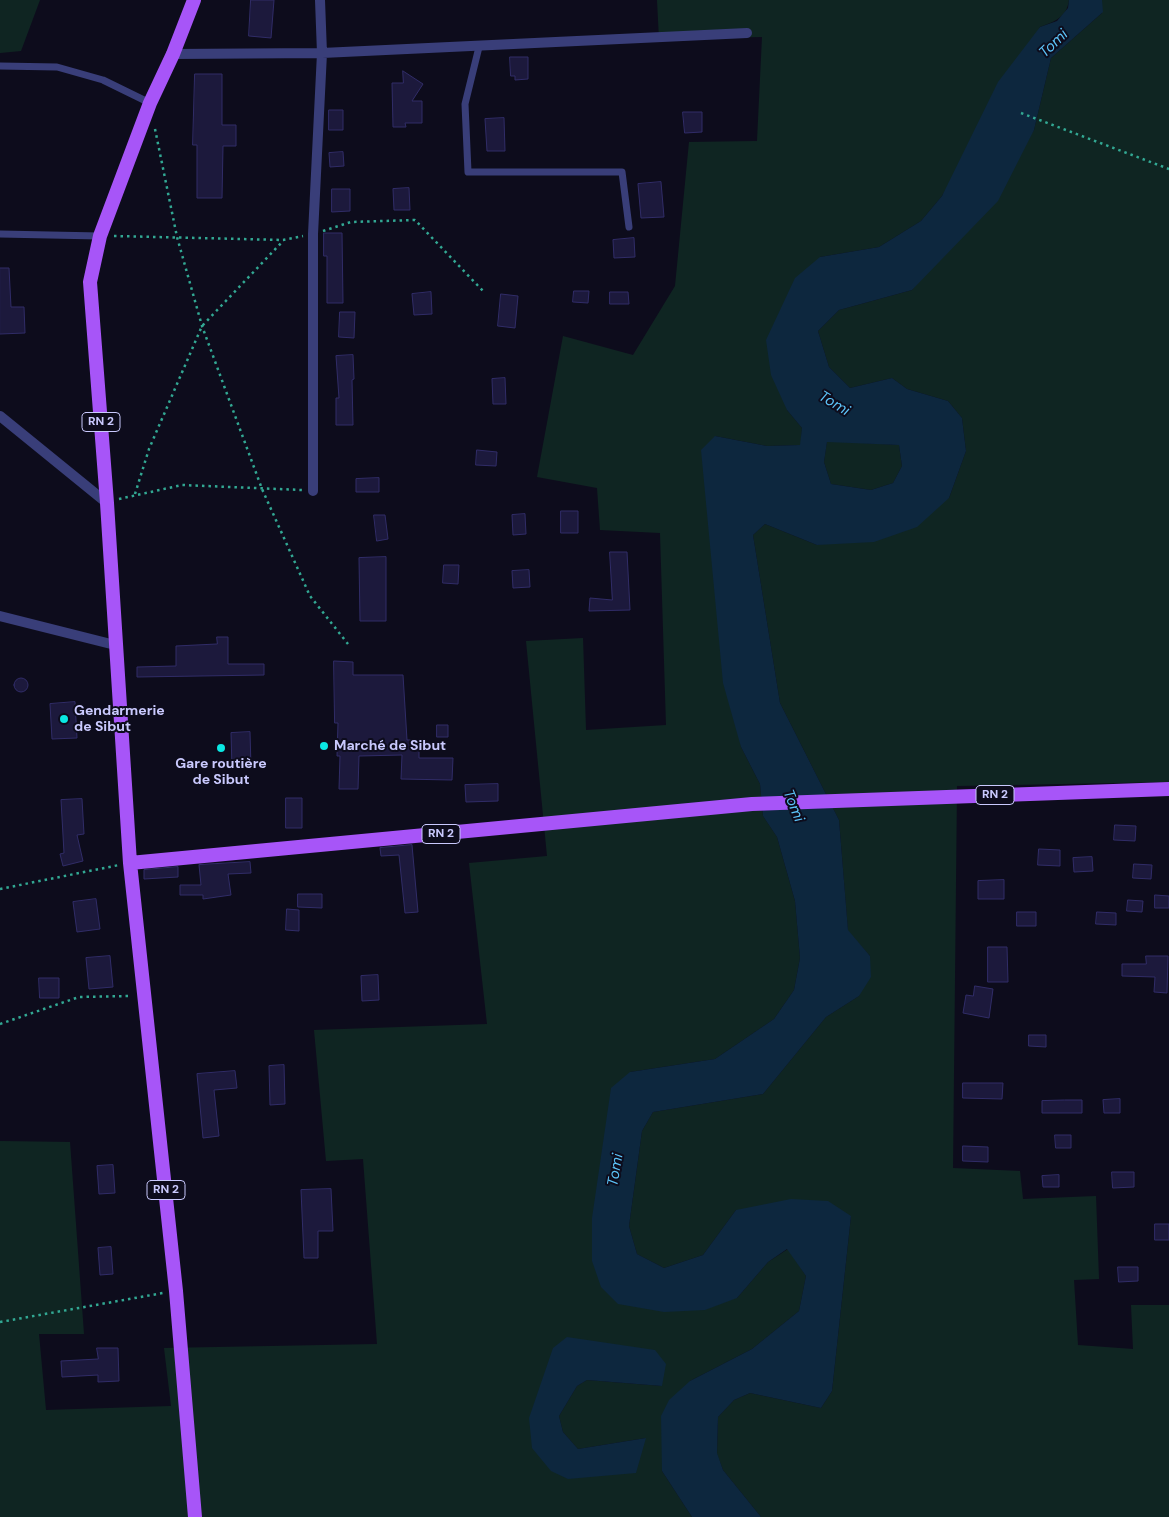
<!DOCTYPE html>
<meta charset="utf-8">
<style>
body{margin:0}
canvas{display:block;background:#0d0c1c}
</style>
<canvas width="1169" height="1517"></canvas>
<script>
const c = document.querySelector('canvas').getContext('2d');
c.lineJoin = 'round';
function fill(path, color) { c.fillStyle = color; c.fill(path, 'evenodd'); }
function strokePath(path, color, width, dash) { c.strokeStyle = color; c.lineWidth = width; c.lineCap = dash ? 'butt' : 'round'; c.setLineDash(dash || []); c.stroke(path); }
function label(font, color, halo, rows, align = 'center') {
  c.font = font + ' "DM Sans",sans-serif'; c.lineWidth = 4; c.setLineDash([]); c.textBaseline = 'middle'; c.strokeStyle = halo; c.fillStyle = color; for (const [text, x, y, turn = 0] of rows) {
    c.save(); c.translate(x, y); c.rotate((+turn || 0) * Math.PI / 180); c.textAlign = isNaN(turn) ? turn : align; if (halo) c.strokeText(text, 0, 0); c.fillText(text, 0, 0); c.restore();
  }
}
fill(new Path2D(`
 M0 0H40L21 51 0 53Z
 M657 0H1069C1067 17 1054 22 1040 27L942 196 921 221 879 247 820 257 787 410 802 428 801 445 767 446 715 436 741 747 760 784 763 816 777 837 795 901 800 958 794 990 774 1019 715 1059 630 1072 592 1261 737 1298 768 1262 788 1249 806 1276 799 1311 752 1349 690 1381 662 1471 692 1517H0V1141L70 1142 84 1334H39L46 1410 171 1406 164 1348 377 1344 363 1159 326 1161 314 1030 487 1024 469 863 547 856 526 641 583 638 586 730 666 725 660 533 600 530 597 488 537 477 563 336 633 355 675 286 689 142 757 141 762 37 659 39ZM567 1337 662 1386 587 1380 577 1386 559 1416 563 1432 578 1449 646 1438 551 1471Z
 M1102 0H1169V782L957 786 953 1168 1020 1171 1023 1199 1096 1196 1099 1279 1074 1280 1078 1345 1133 1349 1131 1305H1169V1517H761L723 1470 717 1454 718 1417 734 1400 750 1393 821 1408 832 1391 851 1216 736 1210 703 1255 664 1268 637 1254 629 1226 642 1131 653 1112 763 1094 826 1017 859 996 870 956 848 931 839 820 780 703 753 535 765 524 817 545 949 498 966 451 962 418 948 401 907 389 892 378 850 388 829 367 818 331 839 310 912 290 1034 130 1051 58 1102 13Z
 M827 441 899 445 902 466 893 483 871 490 831 484 824 462Z`), '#0f2522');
fill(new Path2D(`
 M1069 0H1102L1103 12 1051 58 1034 130 998 201 912 290 839 310 818 331 829 367 850 388 892 378 907 389 948 401 962 418 966 451 949 498 917 527 874 542 817 545 765 524 753 535 780 703 839 820 848 930 870 956 871 977 859 996 826 1017 763 1094 653 1112 642 1131 629 1226 637 1254 664 1268 703 1255 736 1210 791 1199 828 1201 851 1216 832 1391 821 1408 750 1393 734 1400 718 1417 717 1453 723 1470 761 1517H692L662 1471 661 1416 669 1400 690 1381 752 1349 799 1311 806 1276 787 1249 768 1262 737 1298 705 1310 664 1312 618 1304 601 1287 592 1261V1218L611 1088 630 1072 715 1059 774 1019 794 990 800 958 795 901 777 837 763 816 760 784 741 747 723 683 701 450 715 436 767 446 800 445 802 428 787 410 771 375 766 340 795 278 820 257 879 247 921 221 942 196 998 82 1040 27 1057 21 1068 8ZM827 442 899 445 902 466 893 483 871 490 831 484 824 462Z
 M567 1337 655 1350 666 1364 662 1386 587 1380 577 1386 559 1416 563 1432 578 1449 646 1438 636 1473 568 1479 551 1471 532 1448 529 1418 553 1348Z`), '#0d273e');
const building = new Path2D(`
 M251 0H274L271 38 249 36Z
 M510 57H528V79L515 80V76H511Z
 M403 71 423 84 412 101H422V123H405L406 127H393L392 83H403Z
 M195 74H222V125H236V146H223L222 198H197V145H193Z
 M329 110H343V130H329Z
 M683 112H702V132L685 133Z
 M504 118 505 151H487L485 119Z
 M343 152 344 166 330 167 329 153Z
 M661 182 664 217 641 218 638 184Z
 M409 188 410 210H394L393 189Z
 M332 189H350V211L332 212Z
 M324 233H342L343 303H327V256H324Z
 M634 238 635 257 614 258 613 240Z
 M0 268H9L11 307H24L25 333 0 334Z
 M574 291H589L588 303 573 302Z
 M431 292 432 314 414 315 412 294Z
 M610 292H628L629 304H610Z
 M501 294 518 296 515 328 498 326Z
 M340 312H355L354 338 339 337Z
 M353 355 354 379 352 380 353 425H336V398H339L336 356Z
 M505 378 506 404H493L492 379Z
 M477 450 497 452 496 466 476 465Z
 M379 478V492H356V479Z
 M561 511H578V533H561Z
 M525 514 526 534 513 535 512 515Z
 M374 515H385L388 539 377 541Z
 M610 552H627L630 610 589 611 590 598 612 600Z
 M386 557V621H360L359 558Z
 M444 565H459L458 584 443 583Z
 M529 570 530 587 513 588 512 571Z
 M217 637H228V664H264V675L137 677V667L176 666V646L217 644Z
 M334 661 353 662V675H403L407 740H419V758H453L452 780 401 779 402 755 359 756 358 789H339L340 756H337L338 723H335Z
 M14 685a7 7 0 1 1 14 0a7 7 0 1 1-14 0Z
 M75 702 77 738 52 739 50 704Z
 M437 725H448V737H437Z
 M250 732 251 768H232L231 733Z
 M498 784V801L466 802 465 785Z
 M286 798H302V828H286Z
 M82 799 84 834 77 835 83 861 63 866 60 854 64 853 61 800Z
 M1115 825 1136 826 1135 841 1114 840Z
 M412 845 418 912 405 913 399 855 381 856 380 848Z
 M1039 849 1060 850V866L1038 865Z
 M1092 857 1093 871 1074 872 1073 858Z
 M250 862 251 873 228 874 231 895 203 899V895H180V885H201L199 865Z
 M1134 864 1152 865 1151 879 1133 878Z
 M178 867V877L144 879V870Z
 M1004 880V899H978V881Z
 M298 894H322V908L298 907Z
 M1155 895 1169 896V908H1155Z
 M96 899 100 929 77 932 73 902Z
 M1128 900 1143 901 1142 912 1127 911Z
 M287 909 299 910V931L286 930Z
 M1017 912H1036V926H1017Z
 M1097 912 1116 913V925L1096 924Z
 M988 947H1007L1008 982H988Z
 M110 956 113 987 89 989 86 958Z
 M1146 956H1168L1167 993 1154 992 1155 977 1122 976V964H1146Z
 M378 975 379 1000 362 1001 361 976Z
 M39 978H59V998H40Z
 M975 986 993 989 989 1018 963 1013 966 995 973 996Z
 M1029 1035H1046V1047L1029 1046Z
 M284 1065 285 1104 270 1105 269 1066Z
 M235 1071 237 1088 214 1090 219 1136 203 1138 197 1074Z
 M963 1083H1003L1002 1099 963 1098Z
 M1120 1099V1113H1104L1103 1100Z
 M1065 1100H1082V1113H1042V1101Z
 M1055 1135H1071V1148H1056Z
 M963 1146 988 1147V1162L963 1161Z
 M113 1165 115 1193 99 1194 97 1166Z
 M1112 1172H1134V1187L1113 1188Z
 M1059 1175V1187H1043L1042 1176Z
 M331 1189 333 1231H318V1258H304L301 1190Z
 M1155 1224H1169V1240H1155Z
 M111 1247 113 1274 100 1275 98 1248Z
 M1118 1267H1138V1281L1119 1282Z
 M97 1348H118L119 1381 98 1382V1375L62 1377 61 1361 98 1359Z`);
fill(building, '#1c193c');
strokePath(building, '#302c67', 1);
strokePath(new Path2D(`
 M1021 113 1169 169
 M155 129 177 237 202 326 262 489 310 596 348 644
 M323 231 351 222 415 220 484 292
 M114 236 283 240 303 236
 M135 494 149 449 202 326 283 241
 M119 499 182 485 302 490
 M0 889 119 865
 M0 1024 79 997 132 996
 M0 1322 163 1293`), '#32a893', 2.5, [2.5, 4]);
strokePath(new Path2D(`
 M479 47 465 104 468 172H622L629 227
 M0 66 57 67 103 80 150 103
 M0 234 100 236`), '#393e79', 7);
strokePath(new Path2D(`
 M173 54 322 53 747 33
 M0 416 107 503
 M313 491V234L322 53 320 0
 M0 616 115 645`), '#393e79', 10);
strokePath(new Path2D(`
 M194 0 173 54 150 103 100 236 90 282 107 503 130 863 176 1291 195 1517
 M130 863 752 804 1169 789`), '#a755f8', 14);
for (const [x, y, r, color] of [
 [64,719,5,"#0ae8e3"],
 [324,746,5,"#0ae8e3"],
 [221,748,5,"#0ae8e3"]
]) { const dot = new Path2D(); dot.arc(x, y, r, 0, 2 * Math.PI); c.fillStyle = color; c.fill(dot); strokePath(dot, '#0d0c1c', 2); }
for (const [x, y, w] of [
 [101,422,38],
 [995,795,38],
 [441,834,38],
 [166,1190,38]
]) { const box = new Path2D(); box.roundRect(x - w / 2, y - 9.5, w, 19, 4); c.fillStyle = '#0d0c1c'; c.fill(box); strokePath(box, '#c9c9fd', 1); }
label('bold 12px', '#c9c9fd', null, [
 ["RN 2",101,422],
 ["RN 2",995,795],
 ["RN 2",441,834],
 ["RN 2",166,1190]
]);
label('bold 14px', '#c9c9fd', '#0d0c1c', [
 ["Gendarmerie",74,711],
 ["de Sibut",74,727],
 ["Marché de Sibut",334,746],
 ["Gare routière",221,764,"center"],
 ["de Sibut",221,780,"center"]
], 'left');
label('italic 15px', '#5cc3f8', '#0d0c1c', [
 ["Tomi",1054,44,-44],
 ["Tomi",834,404,31],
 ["Tomi",793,806,68],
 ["Tomi",616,1170,-80]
]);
</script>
